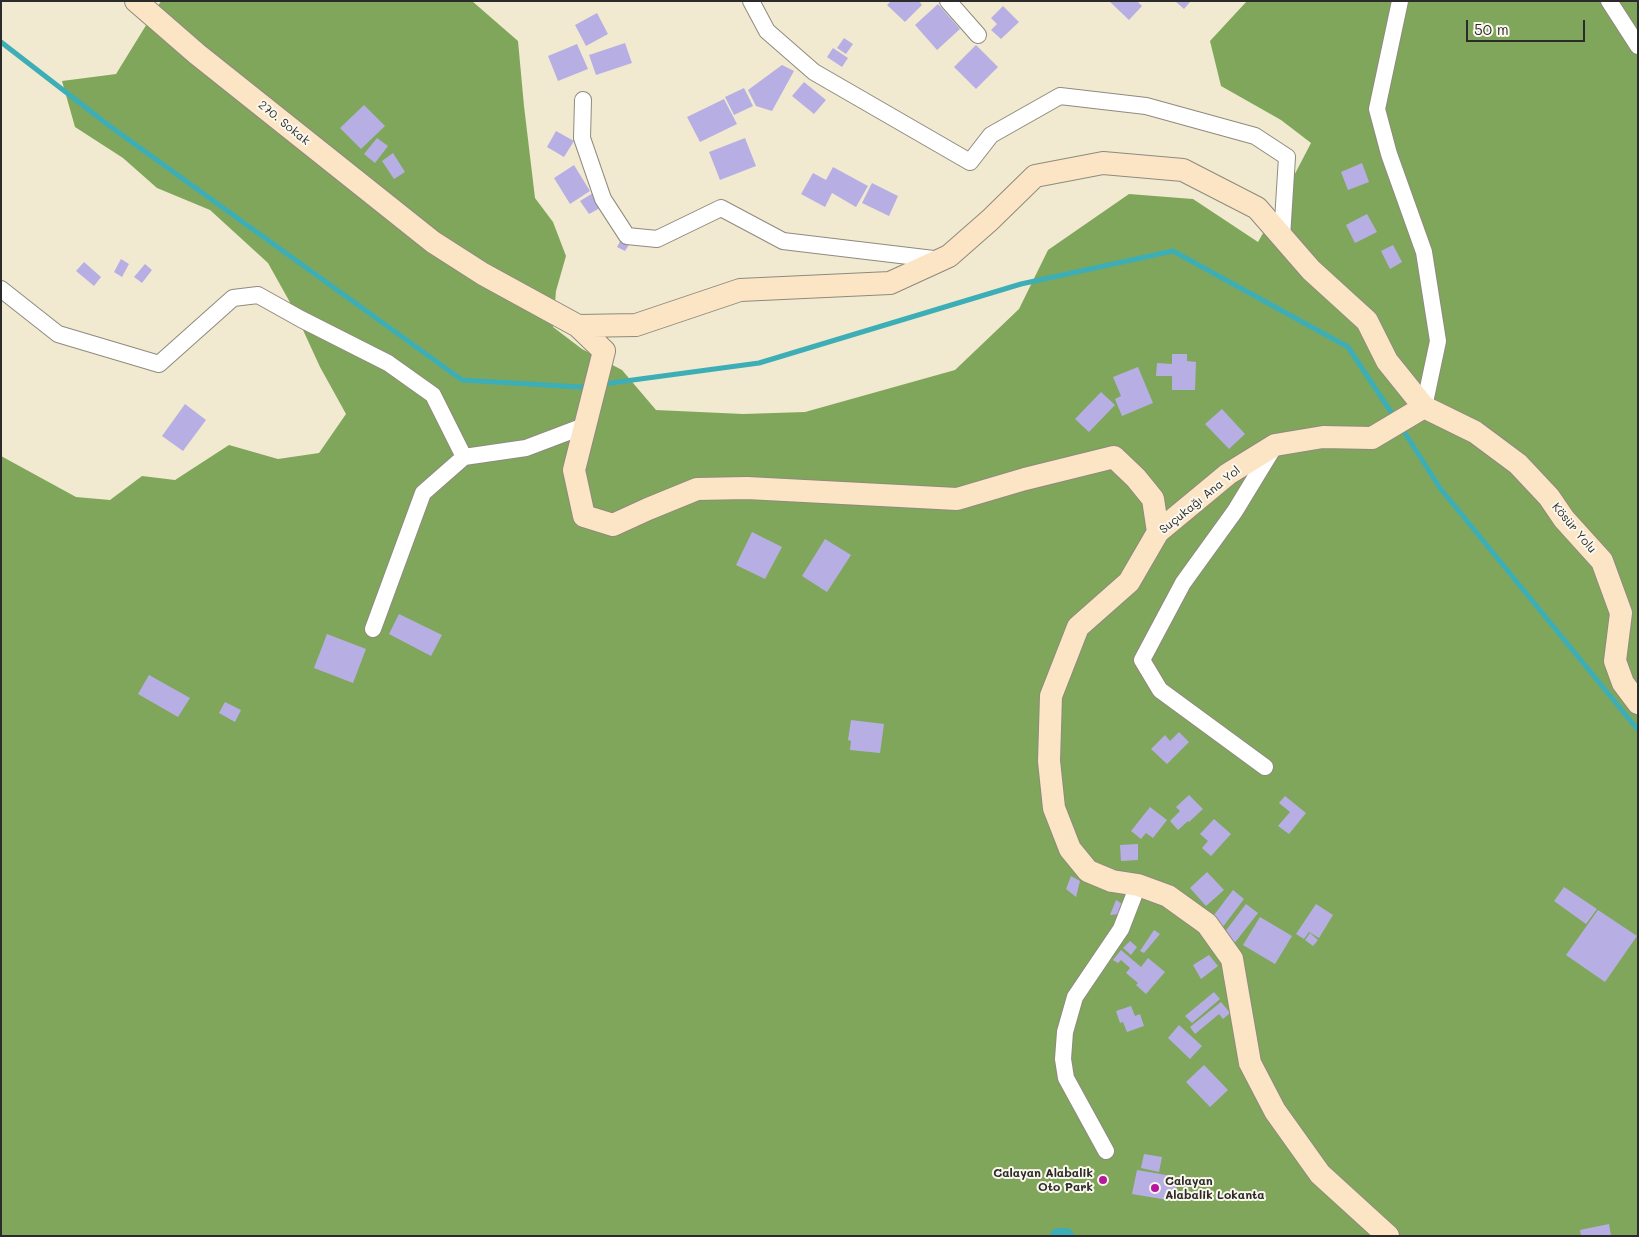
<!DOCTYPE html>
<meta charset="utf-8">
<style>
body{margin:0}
#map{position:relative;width:1639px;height:1237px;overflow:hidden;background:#f1ead0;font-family:Mali,sans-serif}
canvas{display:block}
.frame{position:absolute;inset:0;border:2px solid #2b2b2b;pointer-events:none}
.scale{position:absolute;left:1466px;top:20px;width:119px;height:22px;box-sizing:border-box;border:2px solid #2b2b2b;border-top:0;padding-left:6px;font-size:15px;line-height:18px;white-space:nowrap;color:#2b2b2b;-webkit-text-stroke:4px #fbf7ec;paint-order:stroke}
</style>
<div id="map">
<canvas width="1639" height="1237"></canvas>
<div class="frame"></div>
<div class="scale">50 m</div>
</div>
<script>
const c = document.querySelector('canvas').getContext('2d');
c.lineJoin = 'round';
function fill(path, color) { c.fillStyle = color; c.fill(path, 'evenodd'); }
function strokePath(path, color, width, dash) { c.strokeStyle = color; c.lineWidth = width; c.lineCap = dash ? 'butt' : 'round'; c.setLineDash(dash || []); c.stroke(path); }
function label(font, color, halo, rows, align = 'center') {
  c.font = font + ' Mali,sans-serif'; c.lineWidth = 4; c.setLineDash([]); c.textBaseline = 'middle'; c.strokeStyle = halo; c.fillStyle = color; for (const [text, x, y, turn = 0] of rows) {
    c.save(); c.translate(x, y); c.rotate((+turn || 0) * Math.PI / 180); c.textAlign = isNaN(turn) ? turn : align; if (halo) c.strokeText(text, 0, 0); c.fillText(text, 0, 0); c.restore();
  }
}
fill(new Path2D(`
 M161 1H472L518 41 524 106 535 198 553 222 566 256 556 291 553 327 582 349 622 370 656 410 743 414 805 412 955 370 1019 309 1048 250 1129 194 1193 199 1258 242 1275 212 1311 143 1281 120 1221 86 1210 41 1247 1H1638V1236H1V456L76 497 110 500 142 476 175 480 229 445 278 459 319 453 346 414 320 367 292 306 268 263 210 210 157 188 123 158 75 127 62 81 116 74Z`), '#80a65c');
strokePath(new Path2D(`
 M1 42 111 127 462 380 579 387 590 386
 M603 384 759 363 1021 284 1173 251 1348 347 1395 418
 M1401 427 1440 488 1638 730`), '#3daeb6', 5);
strokePath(new Path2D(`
 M1058 1236H1066`), '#3daeb6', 16);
fill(new Path2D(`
 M891 1H919L922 5 905 22 887 5Z
 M1109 1H1137L1142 6 1129 20Z
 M1175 1H1191L1184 9Z
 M938 4 960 29 937 50 915 25Z
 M1003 6 1019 22 1001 39 991 30 997 24 991 18Z
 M597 13 608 34 586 46 575 25Z
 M844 38 853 44 846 54 837 48Z
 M625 43 632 63 596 75 589 55Z
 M577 44 588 69 558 81 548 56Z
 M976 45 998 67 976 89 954 67Z
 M833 48 848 58 842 67 827 57Z
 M782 65 794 71 772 111 756 106 748 90Z
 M804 82 826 100 814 114 792 96Z
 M744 88 753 106 734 115 725 97Z
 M724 99 737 124 700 142 687 117Z
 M364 105 385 126 361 149 340 128Z
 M556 131 574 141 564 157 547 147Z
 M377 138 388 146 375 163 364 154Z
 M745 138 756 166 720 180 709 152Z
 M393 153 405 172 394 179 382 161Z
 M1362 163 1369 182 1348 190 1341 172Z
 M574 165 590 191 570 204 554 178Z
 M833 167 868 186 856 207 832 193 825 207 801 194 813 173 826 180Z
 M872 183 898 196 889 216 862 203Z
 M593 193 602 207 589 214 580 201Z
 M1367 214 1377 232 1355 243 1346 225Z
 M622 238 630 243 625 251 617 247Z
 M1393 245 1402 262 1390 269 1381 251Z
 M121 259 129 264 122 277 114 272Z
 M84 262 101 277 94 286 76 271Z
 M145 264 152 270 142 283 134 277Z
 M1172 354H1187V361L1196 362 1195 390H1172V376H1156L1157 363 1172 364Z
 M1138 367 1153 403 1122 416 1115 399 1121 396 1113 377Z
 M1101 392 1115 405 1089 432 1075 419Z
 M185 404 206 420 183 451 162 436Z
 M1222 409 1245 434 1229 449 1205 424Z
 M752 532 782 547 765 579 736 565Z
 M825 539 851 555 827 592 802 576Z
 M399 614 442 635 431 656 389 634Z
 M327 634 366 649 353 683 314 668Z
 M149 675 190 698 178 717 138 694Z
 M225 702 241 710 235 722 219 713Z
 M851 720 884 724 880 753 850 750 851 741 848 740Z
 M1179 732 1189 742 1167 764 1151 749 1165 735 1170 741Z
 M1189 795 1203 809 1189 822 1188 821 1178 830 1170 821 1180 811 1176 807Z
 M1285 796 1306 813 1289 834 1278 826 1290 812 1279 803Z
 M1150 807 1167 820 1153 838 1146 833 1141 839 1131 831Z
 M1214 819 1231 834 1211 856 1202 848 1208 841 1200 834Z
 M1138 844V860L1121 861 1120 845Z
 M1207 872 1224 890 1206 906 1190 888Z
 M1071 876 1080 881 1076 897 1066 889Z
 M1564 887 1597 909 1586 924 1554 901Z
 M1233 890 1244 899 1222 928 1211 919Z
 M1116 900 1124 905 1119 914 1110 915Z
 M1246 904 1258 913 1233 945 1221 937Z
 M1316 904 1333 915 1319 938 1309 932 1304 939 1296 934Z
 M1598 910 1637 936 1605 982 1566 955Z
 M1260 917 1292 936 1275 964 1243 945Z
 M1154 930 1160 934 1144 953 1140 951Z
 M1310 933 1318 940 1313 946 1305 940Z
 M1130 941 1137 947 1131 955 1123 948Z
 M1121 950 1141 967 1148 958 1165 972 1146 994 1136 985 1138 983 1126 973 1130 968 1121 960 1118 963 1113 960Z
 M1209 955 1218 966 1201 979 1193 965Z
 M1214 992 1220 999 1192 1023 1185 1016Z
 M1221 1002 1230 1013 1223 1019 1219 1014 1195 1034 1190 1027Z
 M1131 1006 1135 1016 1140 1014 1144 1026 1127 1032 1123 1022 1120 1023 1116 1011Z
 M1179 1025 1202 1046 1190 1059 1168 1038Z
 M1204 1065 1228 1090 1210 1107 1186 1082Z
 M1144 1154 1162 1157 1159 1172 1141 1168Z
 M1137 1170 1172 1176 1171 1182 1177 1183 1174 1201 1132 1194Z
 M1609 1224 1611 1236H1581L1580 1230Z`), '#b7afe4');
const street = new Path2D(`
 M751 1 767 31 814 72 970 162 991 135 1060 96 1146 106 1255 136 1287 157 1282 237
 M948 1 978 35
 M1400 1 1377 109 1389 154 1424 252 1438 341 1424 407
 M1609 1 1638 46
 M583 100 582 138 603 199 627 236 657 239 721 208 783 241 942 260
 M1 289 58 334 159 364 233 298 258 295 301 319 388 363 433 395 464 457
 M373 629 423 493 464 457 526 448 584 426
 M1265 767 1160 690 1142 660 1183 583 1235 511 1274 447
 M1106 1151 1066 1078 1063 1059 1065 1032 1075 997 1121 929 1138 885`);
const secondary = new Path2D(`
 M136 1 197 54 433 242 483 274 578 326 636 325 740 290 890 283 949 256 990 220 1035 176 1103 163 1183 170 1257 208 1311 270 1367 321 1387 361 1424 407 1475 432 1518 464 1549 497 1564 519 1602 561 1621 613 1615 661 1623 683 1638 703
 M578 326 604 351 574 470 584 516 613 525 648 509 697 489 747 488 957 499 1025 479 1114 457 1136 478 1153 499 1158 532
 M1388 1236 1320 1174 1275 1111 1250 1063 1232 959 1207 924 1168 896 1138 885 1112 881 1088 871 1070 849 1054 808 1049 761 1051 696 1078 627 1129 582 1158 532 1228 474 1275 445 1323 437 1372 438 1424 407`);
strokePath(street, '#8e8a7e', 18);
strokePath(secondary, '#8e8a7e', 24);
strokePath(street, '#fff', 16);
strokePath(secondary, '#fce5c4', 22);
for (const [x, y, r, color] of [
 [1103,1180,5,"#b5179e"],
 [1155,1188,5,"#b5179e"]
]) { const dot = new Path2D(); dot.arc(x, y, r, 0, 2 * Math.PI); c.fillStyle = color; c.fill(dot); strokePath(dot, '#fbf7ec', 2); }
label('12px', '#2b2b2b', '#fbf7ec', [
 ["270. Sokak",284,123,39],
 ["Suçukağı Ana Yol",1200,500,-39],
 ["Kösür Yolu",1574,528,50]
]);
label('bold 12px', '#2b2b2b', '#fbf7ec', [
 ["Calayan Alabalik",1093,1173],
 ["Oto Park",1093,1187],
 ["Calayan",1165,1181,"left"],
 ["Alabalik Lokanta",1165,1195,"left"]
], 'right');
</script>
